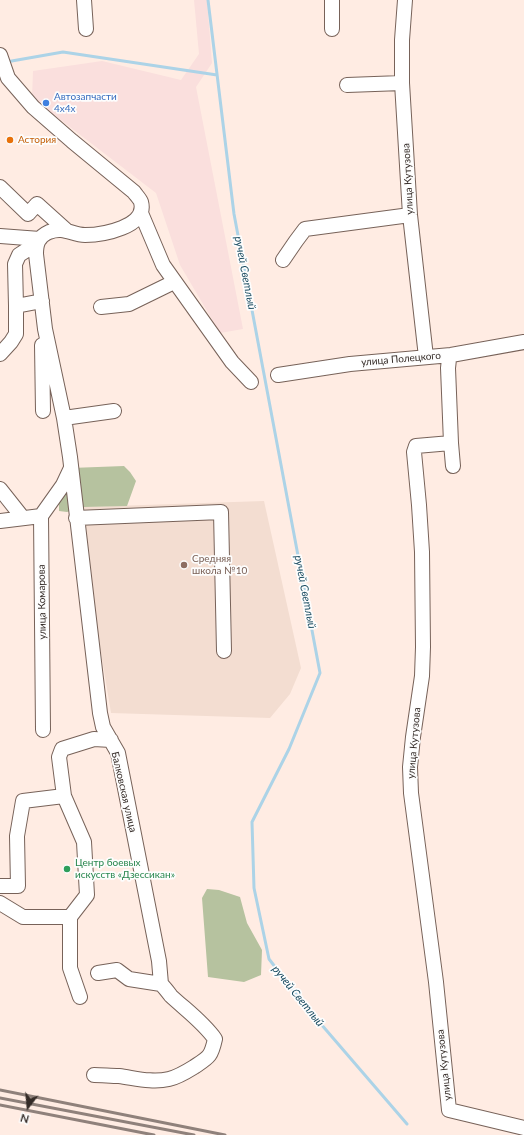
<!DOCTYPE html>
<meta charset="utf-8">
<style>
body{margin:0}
#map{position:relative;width:524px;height:1135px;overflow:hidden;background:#ffece3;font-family:Lato,sans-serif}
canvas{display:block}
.north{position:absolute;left:8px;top:1087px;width:40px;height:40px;-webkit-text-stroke:3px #fdfdfd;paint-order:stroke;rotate:196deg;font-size:11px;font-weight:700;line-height:16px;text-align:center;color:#342b27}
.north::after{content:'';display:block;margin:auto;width:14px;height:18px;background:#342b27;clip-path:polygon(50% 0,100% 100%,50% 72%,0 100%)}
</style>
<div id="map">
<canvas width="524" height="1135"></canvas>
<div class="north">N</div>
</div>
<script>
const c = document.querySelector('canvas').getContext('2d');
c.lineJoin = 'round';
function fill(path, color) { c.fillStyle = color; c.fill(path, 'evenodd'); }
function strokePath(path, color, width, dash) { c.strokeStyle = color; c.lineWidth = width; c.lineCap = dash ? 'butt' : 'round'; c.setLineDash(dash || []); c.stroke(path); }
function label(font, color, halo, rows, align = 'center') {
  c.font = font + ' Lato,sans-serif'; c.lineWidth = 3.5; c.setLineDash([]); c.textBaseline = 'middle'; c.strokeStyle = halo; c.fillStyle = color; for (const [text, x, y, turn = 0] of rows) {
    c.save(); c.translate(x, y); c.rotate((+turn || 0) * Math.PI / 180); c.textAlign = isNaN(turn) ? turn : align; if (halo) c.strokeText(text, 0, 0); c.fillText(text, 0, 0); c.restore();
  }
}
fill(new Path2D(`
 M194 0H207L212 63 196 87 243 329 220 333 180 265 156 193 32 98 33 71 102 61 181 80 199 54Z`), '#fadfdd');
fill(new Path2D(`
 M264 501 301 668 290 694 270 718 111 713 96 623 84 507Z`), '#f3ddd1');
fill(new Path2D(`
 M124 466 130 472 136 481 127 506 84 507 67 512 59 511V502L71 468Z
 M207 889 219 890 240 897 247 923 262 950 261 975 244 982 208 977 202 898Z`), '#b6c29f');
strokePath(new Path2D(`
 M208 0 234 214 320 673 289 749 252 822 254 888 269 959 302 1002 407 1124
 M6 62 63 52 217 75`), '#acd3e7', 3);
const minor = new Path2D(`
 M84 0 86 29
 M332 0V29
 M405 0 402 40V83L410 215 426 357
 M0 55 8 78 33 107 72 141 134 192C136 195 140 199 141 202 148 227 102 235 85 235 72 235 64 226 49 232 38 237 36 244 36 254L45 329 64 418 70 457 100 713 103 727 118 753 159 961 161 984
 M347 85 402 83
 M0 187 28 214 37 204 67 231
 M141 213 163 265 232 362 251 382
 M0 236 40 239
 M283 260 296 241 305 229 410 215
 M16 306 15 264 19 255 36 244
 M101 307 129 304 174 282
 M42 345 43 411
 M0 354 11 342 16 334V306L42 301
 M451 355 449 359 448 368 451 443 416 446 414 452 419 505 422 552 423 647 422 676 413 737 410 767 411 793 436 982 449 1110 524 1128
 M278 375 350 364 451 355 524 342
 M64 418 114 411
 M451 443 453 466
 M0 489 23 518
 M41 516 43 730
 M41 516 63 485 71 468
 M76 518 221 512 224 651
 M0 521 41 516
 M0 886H18L17 836 23 801 64 796
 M0 903 23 917H70L87 895 84 842 64 796 59 757 62 749 94 739 111 740
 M70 917V968L80 997
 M98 973 117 970 129 979 161 984
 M94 1075C102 1075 111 1076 119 1076 135 1078 152 1083 169 1079 178 1077 186 1072 194 1067 209 1057 211 1057 215 1039 203 1022 186 1010 171 996 168 992 165 988 161 984`);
strokePath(minor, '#776259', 16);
strokePath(minor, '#fff', 14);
strokePath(new Path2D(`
 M0 1090 225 1135
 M0 1098 194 1135
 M0 1105 154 1135`), '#8f817b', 3);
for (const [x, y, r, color] of [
 [46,103,4,"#3f7fe0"],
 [10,140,4,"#e8710a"],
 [184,565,4,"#8d6e63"],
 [67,869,4,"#2e9e5b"]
]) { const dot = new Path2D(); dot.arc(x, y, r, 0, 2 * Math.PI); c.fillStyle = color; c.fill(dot); strokePath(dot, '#fdfdfd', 1.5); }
label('10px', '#366cbe', '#fdfdfd', [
 ["Автозапчасти",54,97],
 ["4х4х",54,109]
], 'left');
label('10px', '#c56008', '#fdfdfd', [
 ["Астория",18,140]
], 'left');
label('10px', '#342b27', '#fdfdfd', [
 ["улица Кутузова",408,179,-93],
 ["улица Полецкого",401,359,-5],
 ["улица Комарова",42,602,-91],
 ["улица Кутузова",414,743,-85],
 ["Балковская улица",124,792,77],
 ["улица Кутузова",444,1065,-96]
]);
label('10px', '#785e54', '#fdfdfd', [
 ["Средняя",192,559],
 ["школа №10",192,571]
], 'left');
label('10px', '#27864d', '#fdfdfd', [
 ["Центр боевых",75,863],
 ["искусств «Дзессикан»",75,875]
], 'left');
label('italic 11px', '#194b60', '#fdfdfd', [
 ["ручей Светлый",245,273,79],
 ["ручей Светлый",305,592,79],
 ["ручей Светлый",298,996,51]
]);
</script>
